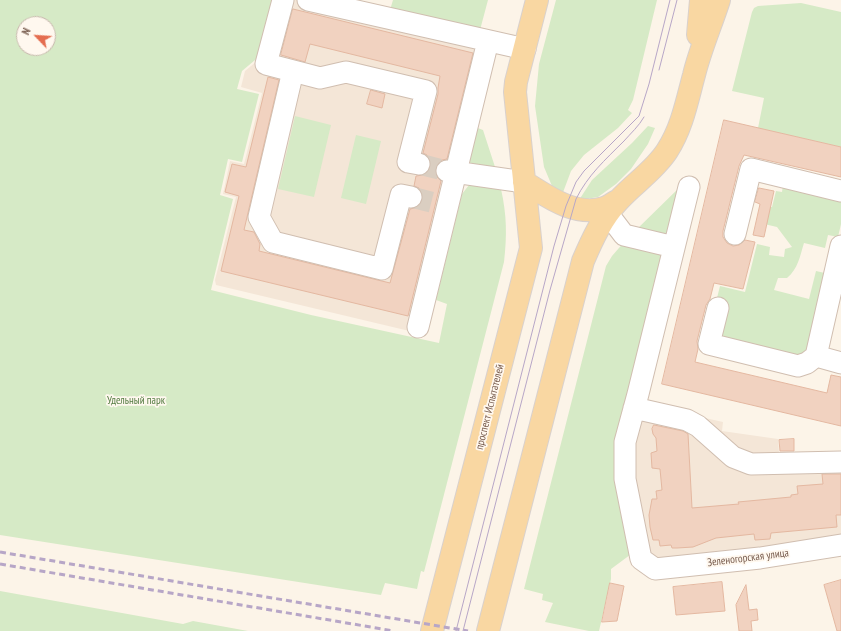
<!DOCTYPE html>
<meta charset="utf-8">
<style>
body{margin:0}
#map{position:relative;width:841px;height:631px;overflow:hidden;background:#fcf4e8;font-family:"PT Sans Narrow",sans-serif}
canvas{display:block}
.north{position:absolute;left:16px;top:16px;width:40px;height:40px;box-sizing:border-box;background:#fff8ef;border:1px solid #c8b9ae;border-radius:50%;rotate:295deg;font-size:11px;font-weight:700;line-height:16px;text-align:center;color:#765a4c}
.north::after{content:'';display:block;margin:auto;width:14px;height:18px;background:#e46d4f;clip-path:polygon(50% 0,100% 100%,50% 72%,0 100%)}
</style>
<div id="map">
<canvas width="841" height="631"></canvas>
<div class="north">N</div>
</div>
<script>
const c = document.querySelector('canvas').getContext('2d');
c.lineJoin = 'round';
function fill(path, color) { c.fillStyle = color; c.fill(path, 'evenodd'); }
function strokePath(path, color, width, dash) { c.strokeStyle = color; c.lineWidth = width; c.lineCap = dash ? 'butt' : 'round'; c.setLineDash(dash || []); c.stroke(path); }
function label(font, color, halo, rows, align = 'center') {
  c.font = font + ' "PT Sans Narrow",sans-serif'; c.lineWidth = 3.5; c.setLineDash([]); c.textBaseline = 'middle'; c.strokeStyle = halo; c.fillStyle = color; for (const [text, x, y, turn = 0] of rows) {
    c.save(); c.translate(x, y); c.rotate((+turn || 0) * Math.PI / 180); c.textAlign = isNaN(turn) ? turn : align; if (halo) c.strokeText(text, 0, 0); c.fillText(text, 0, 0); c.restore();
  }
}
fill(new Path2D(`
 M278 0H333L494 37 422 334 216 285 215 280 236 197 223 194 230 161 244 164 262 93 241 87 245 71 263 56Z
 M642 404 723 422 722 431 778 439 779 453 818 452 819 457 841 458V540L655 562 645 556 630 457Z`), '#f4e6d7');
fill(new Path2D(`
 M0 0H275L261 55 242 71 237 89 259 94 242 162 228 159 220 195 233 199 211 290 311 315 439 343 447 304 436 300 462 194 469 185 501 189C507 216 507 236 504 262L424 572 421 571 417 589 385 583 381 595 0 535ZM24 24H48V48H24Z
 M393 0H488L480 30 390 10Z
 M556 0H657L633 100 628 110 632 113 618 128 584 155 571 171 562 195 552 186 544 167 535 106 539 64Z
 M801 3 841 12V147L758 128 764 98 732 91 752 12 754 8 758 6Z
 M295 116 331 125 314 197 278 189Z
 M648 126 655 128 648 144 631 169 616 184 598 197 579 200 592 180 632 143Z
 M475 127 483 130 496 170 467 166Z
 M356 135 381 141 366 204 341 198Z
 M682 185 668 236 635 231Z
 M783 185 839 199 841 201V224L838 237 828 235 825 248 804 243C800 256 798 269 787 278H778L774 290 809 299 816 271 829 274 805 357 721 342 716 302 720 286 745 292 757 244 770 247 769 255 784 257 785 249 792 247 777 227 760 223 764 206 772 207 776 191 782 192Z
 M625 241 666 251 634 387V552L611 569V579L599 631H589L545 622 553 603 542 600 543 594 524 589 606 266 612 256Z
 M0 591 183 624 193 621 248 631H0Z`), '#d6eac6');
const building = new Path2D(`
 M293 9 473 53 447 159 442 160 438 163 435 169 436 176 441 181 408 316 221 271 239 196 225 192 232 164 246 167 268 77 279 80 244 230 254 232 260 244 259 251 390 283 410 209 415 208 420 205 423 200 422 193 419 188 414 186 416 176 423 175 428 172 431 167 430 160 427 155 423 153 438 94V88L440 76 310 44 305 62 281 55Z
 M371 90 385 94 382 108 367 104Z
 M724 120 841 147V177L744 155 739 166 723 231V237L727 243 733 246 739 245 745 240 755 242 743 289 714 283 710 299 706 305 697 341 698 349 695 362 827 393 831 375 841 377V426L662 384Z
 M759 188 774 191 764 237 753 235 760 204 755 202Z
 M654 425 683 431 688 434 692 508 739 504 738 502 791 497V495L798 494 797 486 823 484 822 474H841V515H836L837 527 771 533 770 539 755 540 754 534 716 538 693 547 677 548H672L671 545 660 546 659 540H653L650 527 649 515 652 499H657L656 491 662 490 660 469 652 468 651 453 657 451 656 438 653 434 652 429Z
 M794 439V451H780L779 440Z
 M841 580V631H837L824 585Z
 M722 582 725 611 676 615 673 587Z
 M610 583 624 586 617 621 602 622Z
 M746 585 749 610 757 609 758 620 751 621 752 631H739L736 605Z`);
fill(building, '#f1d2c0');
strokePath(building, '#e4b8a1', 1);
strokePath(new Path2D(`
 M419 164 447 171
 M411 197 439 204`), '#dacec1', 21, [21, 10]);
const minor = new Path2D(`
 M283 0 266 64 320 78 346 72 426 91 408 162 419 164
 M308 0 525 49
 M293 71 259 217 273 242 382 269 401 195 411 197
 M447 171 524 182
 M689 187 638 394 625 442V479L641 559 655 569 760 558 841 545
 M608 214 624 235 674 247
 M735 234 751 169 841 191
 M841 246 816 356 841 363
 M718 308 709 344 798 366 807 363 816 356
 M418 327 488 41
 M634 408 687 420 698 426 733 457 751 464 841 462`);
const major = new Path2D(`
 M698 35 701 0
 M524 182C547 196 574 217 604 208 608 207 613 203 617 201
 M432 631 531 248 515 92 516 82 537 0
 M488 631 583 261C592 240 602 218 618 201 633 184 654 171 667 151 682 128 687 101 694 75 700 50 711 25 719 0`);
strokePath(minor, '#d0beb0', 23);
strokePath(major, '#d9d1cd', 24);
strokePath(minor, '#fff', 21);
strokePath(major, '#f9d7a2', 22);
strokePath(new Path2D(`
 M659 70 677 0
 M456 631 554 246 566 206 576 182 584 171 639 116 649 84 670 0
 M463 631 550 290 576 199C588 175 605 160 624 141 631 133 639 126 644 117`), '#b7a6c7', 1);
strokePath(new Path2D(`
 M0 552 468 631
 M0 564 394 631`), '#b7a6c7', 3, [6, 4]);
label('11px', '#557c43', '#fff8ef', [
 ["Удельный парк",136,401]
]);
label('11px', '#765a4c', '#fff8ef', [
 ["проспект Испытателей",490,407,-76],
 ["Зеленогорская улица",748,558,-7]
]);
</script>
